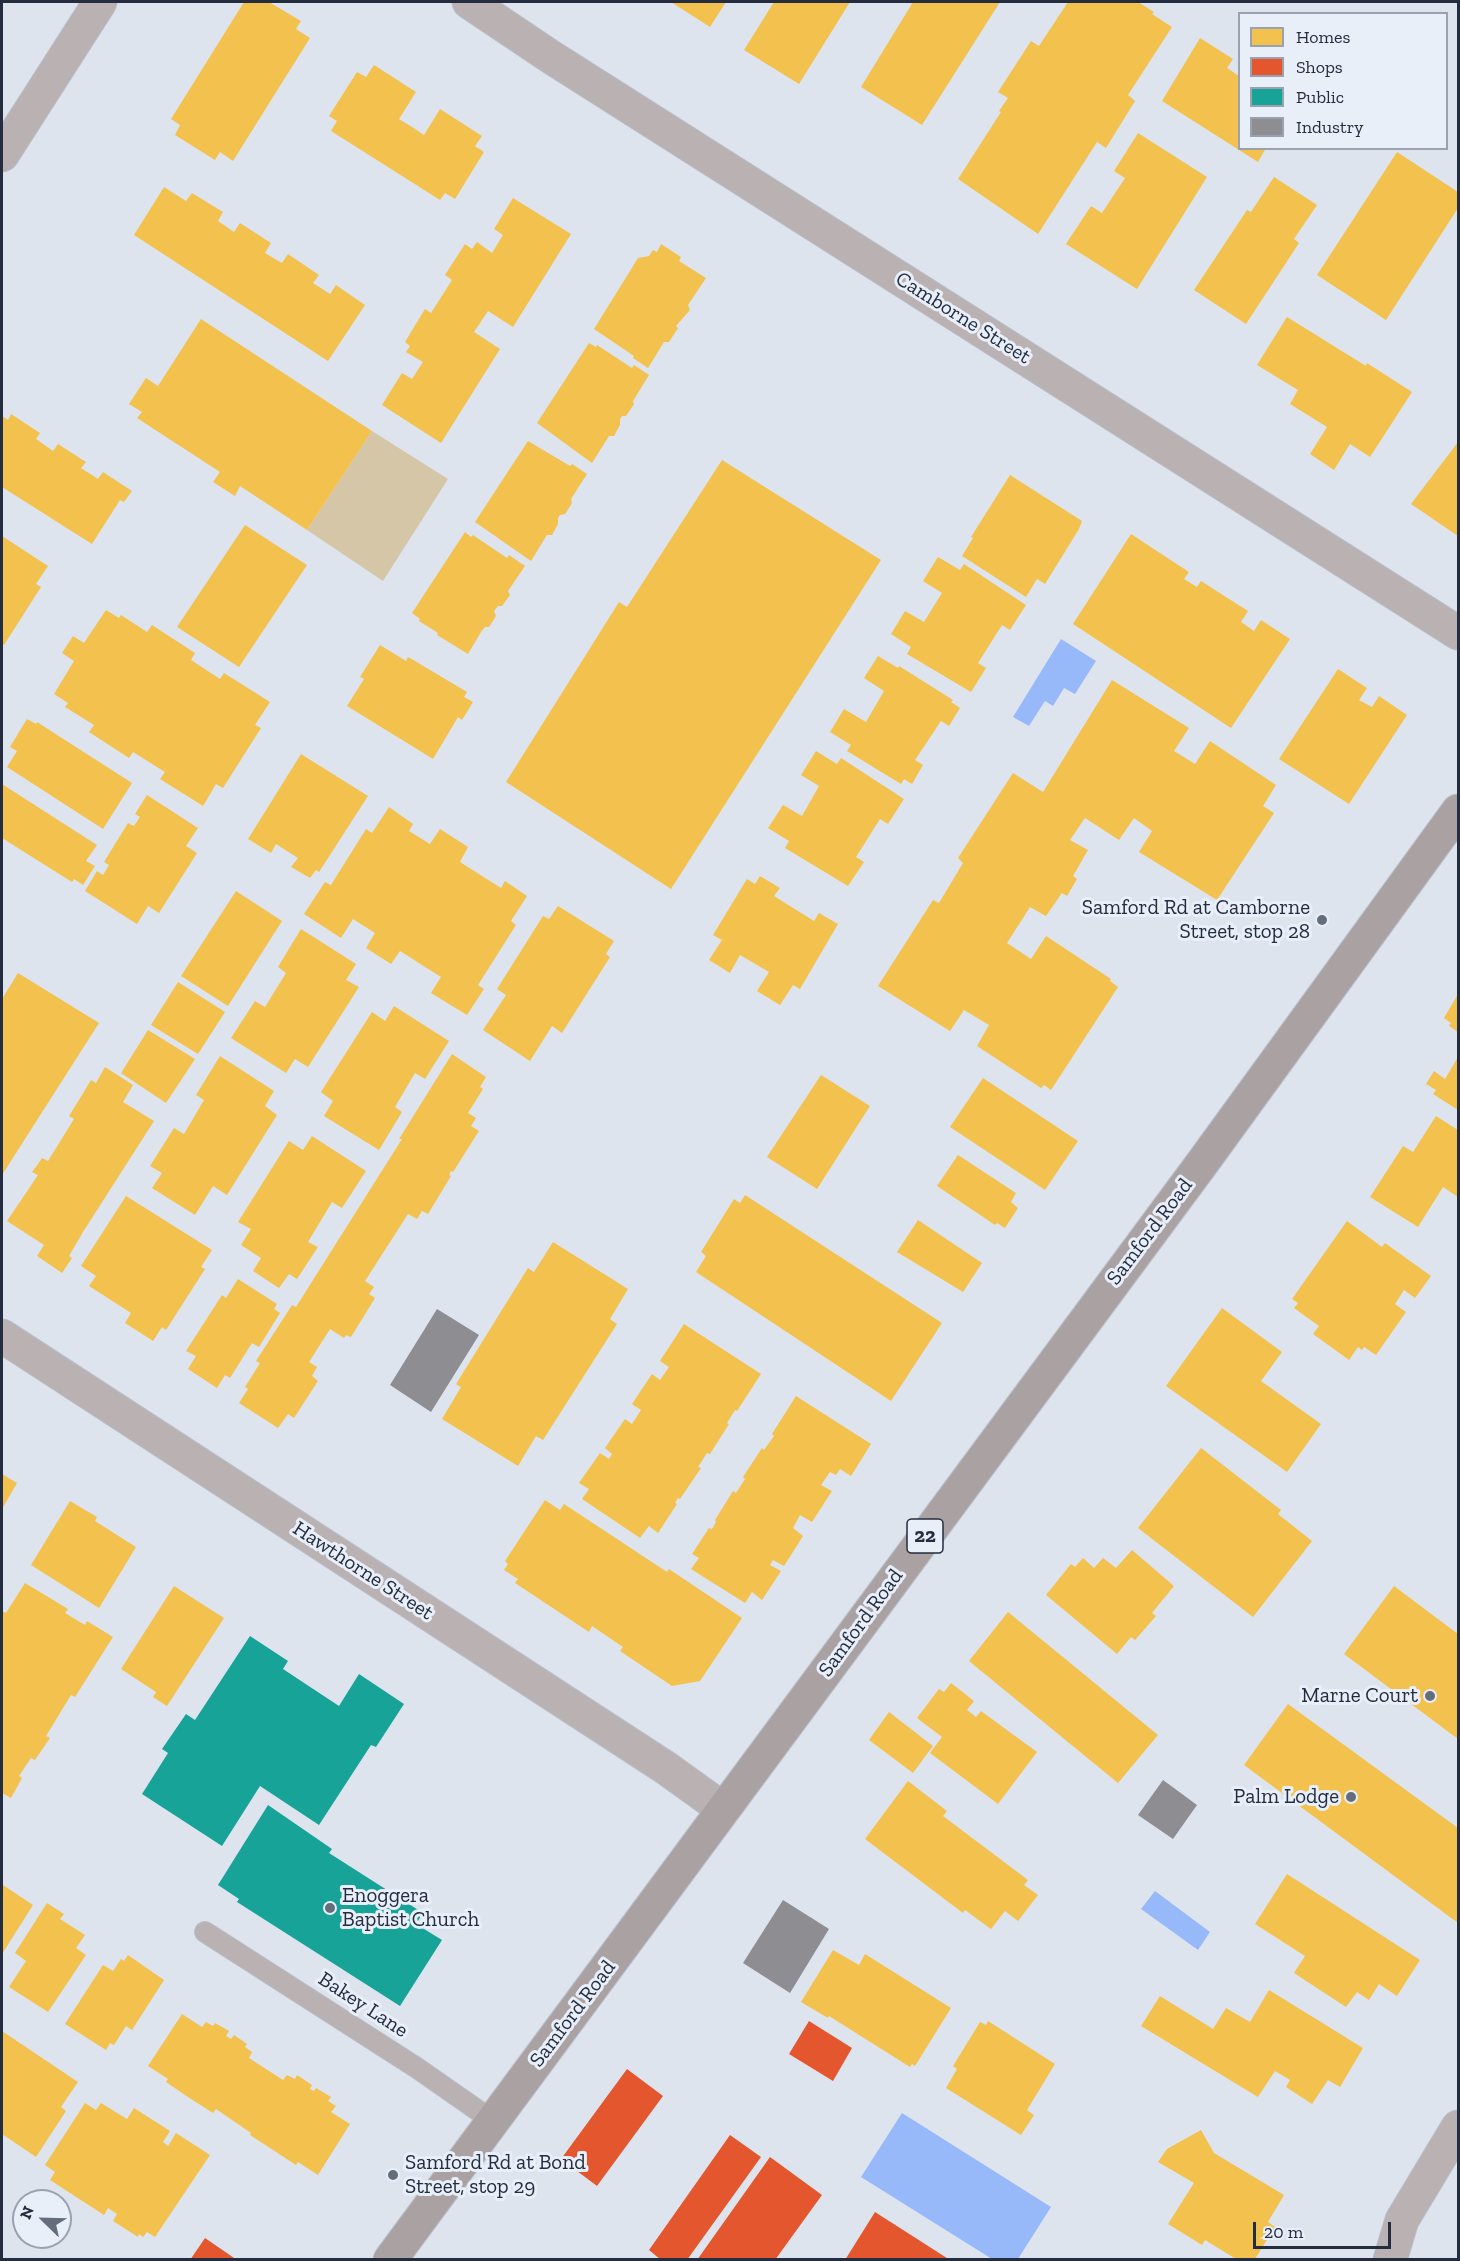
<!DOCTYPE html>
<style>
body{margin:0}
#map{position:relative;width:1460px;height:2261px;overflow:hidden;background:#dee4ee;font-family:"Zilla Slab",serif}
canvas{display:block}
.frame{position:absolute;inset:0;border:3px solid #232d3f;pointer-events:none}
.legend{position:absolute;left:1238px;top:12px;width:210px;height:138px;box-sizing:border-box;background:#e9eff9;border:2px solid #9aa1af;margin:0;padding:8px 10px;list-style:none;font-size:18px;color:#232d3f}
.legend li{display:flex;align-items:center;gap:12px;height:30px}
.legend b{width:30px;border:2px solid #9aa1af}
.north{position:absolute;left:12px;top:2189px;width:60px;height:60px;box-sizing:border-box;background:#e9eff9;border:2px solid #9aa1af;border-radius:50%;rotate:293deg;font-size:16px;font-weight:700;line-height:24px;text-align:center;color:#232d3f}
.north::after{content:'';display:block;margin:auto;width:21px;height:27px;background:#646d7c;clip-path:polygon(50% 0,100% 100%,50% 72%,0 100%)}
.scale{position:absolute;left:1253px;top:2222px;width:138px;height:27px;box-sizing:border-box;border:3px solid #232d3f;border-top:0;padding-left:8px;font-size:18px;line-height:21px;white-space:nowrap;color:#232d3f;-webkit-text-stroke:4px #e9eff9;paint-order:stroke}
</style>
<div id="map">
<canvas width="1460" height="2261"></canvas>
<div class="frame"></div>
<ul class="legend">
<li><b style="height:16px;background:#f2c14e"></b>Homes</li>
<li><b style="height:16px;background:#e4572e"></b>Shops</li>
<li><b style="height:16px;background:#17a398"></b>Public</li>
<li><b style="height:16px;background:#8d8d92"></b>Industry</li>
</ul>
<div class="north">N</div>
<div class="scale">20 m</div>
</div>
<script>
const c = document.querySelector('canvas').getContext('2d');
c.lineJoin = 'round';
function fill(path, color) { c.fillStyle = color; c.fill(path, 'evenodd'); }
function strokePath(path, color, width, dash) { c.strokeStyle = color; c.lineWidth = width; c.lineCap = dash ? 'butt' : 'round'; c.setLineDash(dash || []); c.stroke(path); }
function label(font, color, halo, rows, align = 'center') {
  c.font = font + ' "Zilla Slab",serif'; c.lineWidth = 6; c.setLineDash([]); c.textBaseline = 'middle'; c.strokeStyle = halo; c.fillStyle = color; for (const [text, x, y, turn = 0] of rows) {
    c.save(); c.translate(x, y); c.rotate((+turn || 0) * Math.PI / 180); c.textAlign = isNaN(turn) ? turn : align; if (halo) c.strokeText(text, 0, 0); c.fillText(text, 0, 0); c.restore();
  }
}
fill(new Path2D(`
 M372 431 448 479 383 581 307 530Z`), '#d5c6a8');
fill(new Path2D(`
 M1061 639 1096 661 1075 694 1064 688 1053 706 1045 701 1029 726 1013 717Z
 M1155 1891 1210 1932 1198 1950 1141 1909Z
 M902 2113 1051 2207 1018 2259H992L861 2177Z`), '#97b9f9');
fill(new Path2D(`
 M244 2H269L301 21 296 29 310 38 233 161 220 152 215 160 175 135 180 125 171 119Z
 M671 2H726L710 27Z
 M774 2H850L799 84 744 50Z
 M913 2H1000L922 125 861 87Z
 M1068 2H1138L1154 12 1152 14 1172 27 1128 95 1135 101 1106 148 1097 142 1038 234 958 179 1001 112 999 111 1008 98 998 92 1031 41 1039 46Z
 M1200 38 1233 59 1227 68 1239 76V148H1266L1258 162 1162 101Z
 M374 65 416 92 399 119 412 127 424 135 440 109 482 136 475 146 484 152 455 199 445 193 440 200 331 131 337 121 329 116 357 72 366 77Z
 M1138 133 1207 177 1137 289 1066 244 1091 206 1102 213 1125 178 1114 171Z
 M1397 152 1458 192V208L1386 320 1317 275Z
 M1274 177 1317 205 1294 239 1299 243 1246 324 1194 290 1247 210 1251 212Z
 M164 187 186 201 192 193 223 212 218 221 234 232 240 223 271 243 265 253 275 259 282 263 288 254 319 275 313 283 330 294 336 285 365 305 328 361 134 235Z
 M513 198 571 234 513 327 488 311 474 332 500 349 441 443 382 405 402 373 412 379 423 362 406 352 410 346 405 342 425 309 431 313 452 280 445 275 465 244 472 249 477 242 492 253 503 235 494 229Z
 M661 244 681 257 679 261 706 278 688 305 690 310 676 326 678 328 669 342H664L648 368 633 358 634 356 594 329 638 258 649 256 653 250 657 252Z
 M1287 317 1366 366 1367 363 1412 392 1370 457 1350 444 1334 470 1310 454 1327 427 1290 404 1298 390 1257 365Z
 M201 319 372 431 307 530 240 486 235 496 213 482 220 472 137 418 142 412 129 404 146 378 158 386Z
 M589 343 596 347 597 345 632 368 634 365 649 375 633 401 634 404 626 416H622L620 419V425L614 436H609L592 463 537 423Z
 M11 414 40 433 36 439 53 451 58 444 86 462 81 468 98 479 103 472 132 491 124 502 120 500 92 544 2 487V416L8 420Z
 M528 441 570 466 572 464 587 474 571 499 572 503 565 514 560 515 558 518V524L552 535H547L531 561 475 522Z
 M1458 442V536L1411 504Z
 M722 460 881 560 671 889 506 782 619 602 627 607Z
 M1010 475 1082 521 1079 529 1045 584 1037 579 1026 597 962 556 973 538 971 537Z
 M245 525 307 565 239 667 177 627Z
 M465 532 471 537 473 535 507 558 509 555 525 566 508 591 510 595 502 606H498L494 611 496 616 489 627H485L481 632 468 654 437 635 438 633 419 621 420 619 412 613Z
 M1131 534 1189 572 1184 579 1197 587 1201 581 1248 611 1241 622 1247 626 1254 631 1261 620 1290 639 1231 728 1073 624Z
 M2 536 48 566 36 584 41 587 4 645 2 644Z
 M938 557 960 570 964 564 1026 605 1010 630 1002 625 978 663 986 668 971 692 907 654 911 647 891 634 905 611 924 622 942 593 923 581Z
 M106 610 119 618 121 615 147 632 152 625 195 653 191 660 220 679 224 673 270 702 255 725 261 728 223 788 216 784 203 806 160 779 165 772 133 752 129 758 89 732 94 725 65 707 68 703 54 694 74 661 62 653 73 636 84 643Z
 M380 645 406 661 408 657 415 661 467 692 464 697 473 702 462 720 458 717 433 759 347 706 364 679 360 677Z
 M878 656 898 668 899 666 953 700 951 702 960 708 949 726 941 721 915 760 923 765 912 784 904 779 901 784 847 751 851 745 830 732 844 709 866 722 884 691 864 678Z
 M1338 669 1367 688 1359 700 1372 707 1379 696 1407 715 1349 804 1279 759Z
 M1112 680 1189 728 1174 751 1195 764 1210 741 1276 785 1263 806 1274 813 1217 900 1139 852 1152 831 1134 818 1119 840 1085 818 1070 840 1088 850 1073 876 1077 879 1067 896 1062 893 1046 916 1030 907 1007 943 1031 959 1046 936 1111 979 1110 981 1118 987 1051 1090 1044 1085 1041 1088 977 1046 989 1025 964 1010 950 1031 878 986 933 900 939 903 963 863 958 858 1013 773 1043 792Z
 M27 719 36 724 37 722 132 783 103 829 7 767 17 751 10 747Z
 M816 751 837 764 841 758 904 799 888 824 880 819 856 857 864 862 848 886 785 848 789 841 768 828 783 805 802 816 819 786 801 775Z
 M301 754 368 796 319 872 316 870 310 878 291 867 298 858 276 844 271 853 248 839Z
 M2 784 97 845 86 861 95 866 83 885 74 879 72 882 2 838Z
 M147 795 198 828 186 846 197 853 159 913 148 906 137 924 85 891 97 871 103 875 109 865 104 862 128 823 134 826 140 817 135 814Z
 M389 807 413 824 409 831 430 844 440 829 468 847 460 862 501 888 505 881 527 896 511 921 516 925 478 985 484 989 467 1015 431 993 441 977 400 951 391 964 366 948 375 933 353 919 341 938 304 914 325 882 331 885 366 829 372 833Z
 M760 876 780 888 774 896 814 921 819 913 838 924 800 989 793 985 780 1005 757 991 769 972 740 955 730 973 709 960 722 940 713 935 747 879 755 884Z
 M236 891 282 921 228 1006 181 976Z
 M558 906 614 941 606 954 610 957 562 1033 552 1026 530 1061 483 1030 506 995 497 989 543 916 549 919Z
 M301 929 356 964 346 980 359 987 308 1067 295 1059 286 1073 231 1038 255 1001 265 1007 286 973 278 967Z
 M18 973 99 1023 2 1175V999Z
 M178 982 225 1012 198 1054 151 1025Z
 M1458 994V1032L1449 1026 1451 1023 1444 1018Z
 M394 1006 449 1041 425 1079 415 1073 395 1107 402 1112 379 1150 324 1116 333 1101 321 1092 372 1012 385 1021Z
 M148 1030 195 1059 166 1103 121 1073Z
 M452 1054 486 1077 480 1087 483 1089 468 1113 476 1118 471 1126 479 1131 453 1172 451 1171 449 1175 451 1176 428 1214 422 1211 417 1219 408 1214 365 1281 374 1287 369 1294 375 1298 351 1337 346 1335 344 1338 330 1329 309 1362 317 1367 312 1376 318 1381 294 1418 288 1414 278 1428 239 1403 248 1389 245 1387 260 1363 256 1361 292 1305 296 1307 402 1139H399Z
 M220 1056 274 1091 265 1106 277 1115 227 1195 213 1186 195 1215 152 1188 162 1173 150 1166 174 1128 184 1134 204 1100 196 1095Z
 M1458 1057V1110L1433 1094 1436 1090 1426 1084 1434 1071 1445 1079Z
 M105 1067 133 1085 123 1102 154 1121 83 1232 69 1256 72 1258 62 1273 37 1256 44 1245 7 1221 38 1175 32 1172 38 1164 42 1158 48 1161 74 1119 69 1116 82 1095 91 1080 96 1083Z
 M821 1075 870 1106 817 1189 767 1157Z
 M983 1078 1078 1141 1045 1190 950 1127Z
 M1436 1116 1458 1130V1197L1443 1187 1418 1227 1370 1197 1403 1146 1413 1152Z
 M312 1136 366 1171 342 1208 332 1202 308 1242 318 1247 297 1279 289 1274 279 1288 253 1271 261 1258 241 1245 251 1229 238 1222 289 1141 303 1150Z
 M958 1155 1016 1193 1011 1202 1018 1208 1005 1228 997 1223 995 1225 937 1186Z
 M745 1195 942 1323 891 1401 696 1272 706 1256 701 1252 734 1199 740 1203Z
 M126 1196 212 1250 201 1267 205 1269 166 1330 162 1327 153 1341 125 1323 131 1313 89 1286 96 1276 81 1266Z
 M918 1220 982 1263 963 1292 897 1252Z
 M1347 1221 1382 1247 1385 1243 1431 1276 1415 1298 1404 1290 1395 1304 1406 1312 1376 1355 1364 1347 1362 1350 1358 1347 1349 1360 1313 1334 1319 1326 1294 1308 1298 1303 1292 1299Z
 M553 1242 628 1289 610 1319 617 1324 543 1440 536 1436 518 1466 442 1419 461 1387 456 1384 528 1268 534 1272Z
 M238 1279 277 1304 274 1309 280 1313 259 1347 252 1343 230 1378 225 1375 217 1388 188 1369 196 1356 186 1351 222 1295 226 1298Z
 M1222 1308 1282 1352 1261 1381 1321 1424 1287 1472 1166 1386Z
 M684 1324 761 1374 737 1411 735 1410 727 1423 729 1424 710 1454 707 1453 698 1467 701 1468 680 1499 678 1498 675 1503 677 1504 658 1533 649 1526 640 1538 582 1499 589 1489 579 1483 600 1453 609 1459 612 1454 605 1448 625 1419 632 1424 641 1410 632 1404 652 1374 660 1380 669 1367 660 1361Z
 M796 1396 871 1444 851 1476 840 1469 836 1475 830 1472 821 1485 832 1491 812 1522 800 1515 793 1528 803 1536 784 1566 773 1560 770 1565 781 1571 762 1600 752 1592 745 1603 691 1569 699 1558 692 1554 709 1528 712 1529 716 1522 715 1520 733 1491 736 1493 745 1479 743 1477 762 1448 764 1450 774 1436 772 1434Z
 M1201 1448 1281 1510 1278 1514 1312 1541 1253 1617 1138 1528Z
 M2 1474 17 1483 2 1509Z
 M545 1500 560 1510 564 1504 667 1572 669 1569 742 1618 700 1681 672 1686 620 1651 623 1647 592 1626 589 1632 515 1583 518 1579 504 1570 508 1564 505 1561Z
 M70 1501 97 1517 95 1521 136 1547 99 1608 31 1565Z
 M1132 1550 1174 1586 1152 1613 1156 1616 1135 1640 1131 1637 1117 1654 1046 1595 1071 1564 1075 1567 1083 1558 1094 1568 1103 1558 1116 1568Z
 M25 1583 68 1609 65 1613 85 1625 87 1621 113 1637 75 1697 71 1695 46 1736 50 1738 35 1760 31 1758 19 1776 22 1778 11 1798 2 1793V1611L6 1613Z
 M174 1586 224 1618 167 1706 153 1697 156 1692 121 1669Z
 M1394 1586 1458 1634V1739L1344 1654Z
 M1008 1612 1158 1735 1118 1783 969 1661Z
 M951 1683 974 1701 967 1710 976 1717 981 1711 1037 1752 998 1804 930 1753 942 1737 917 1718 939 1689 944 1692Z
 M1288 1704 1458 1828V1923L1244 1765Z
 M889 1712 933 1746 913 1773 869 1740Z
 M908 1781 947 1811 943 1816 1028 1880 1024 1885 1038 1895 1018 1921 1005 1911 991 1929 965 1910 963 1913 865 1839Z
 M1287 1874 1420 1960 1397 1996 1379 1984 1369 2000 1357 1992 1346 2007 1294 1973 1305 1956 1255 1924Z
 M3 1885 33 1905 2 1954V1887Z
 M47 1903 64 1914 60 1919 85 1935 76 1948 86 1955 48 2012 9 1987 26 1961 15 1953Z
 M833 1950 859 1965 865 1954 951 2008 915 2066 912 2064 910 2067 829 2016 828 2018 801 2002Z
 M128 1955 164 1980 132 2030 126 2026 114 2045 110 2043 106 2050 65 2024 103 1965 113 1971 121 1959 124 1961Z
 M1269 1990 1363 2048 1340 2087 1328 2080 1312 2104 1286 2087 1290 2080 1275 2071 1258 2097 1141 2026 1160 1996 1213 2029 1226 2008 1250 2022Z
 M182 2014 202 2027 206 2022 213 2026 215 2023 229 2031 226 2036 231 2039 234 2035 247 2044 245 2047 252 2052 249 2058 283 2080 287 2075 295 2079 297 2075 312 2085 310 2089 314 2091 316 2088 331 2097 328 2101 336 2106 331 2112 350 2124 318 2175 298 2162 296 2165 250 2135 251 2133 216 2109 213 2113 188 2097 166 2082 168 2079 148 2066Z
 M988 2021 1055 2064 1027 2110 1034 2115 1021 2135 946 2088 957 2069 953 2066 980 2022 986 2025Z
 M2 2031 78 2082 61 2107 66 2111 36 2157 2 2134Z
 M85 2103 96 2110 101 2103 127 2119 134 2108 170 2131 163 2142 168 2146 176 2133 210 2155 155 2237 147 2232 143 2237 139 2234 138 2237 113 2221 117 2214 108 2208 104 2215 50 2180 55 2172 45 2165Z
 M1201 2130 1214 2153 1284 2195 1268 2222 1275 2227 1255 2259H1236L1205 2240 1202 2245 1168 2224 1194 2183 1158 2162 1167 2149Z`), '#f2c14e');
fill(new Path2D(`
 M809 2021 852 2048 833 2081 789 2054Z
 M627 2069 663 2096 597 2186 561 2159Z
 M730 2135 761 2157 687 2260H661L649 2250Z
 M770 2157 822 2195 775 2260H697Z
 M875 2212 950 2260H845Z
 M205 2238 237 2260H190Z`), '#e4572e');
fill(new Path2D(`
 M250 1636 288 1661 283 1669 339 1706 359 1674 404 1704 376 1747 371 1745 319 1825 260 1786 222 1846 142 1794 168 1753 162 1749 186 1714 195 1720Z
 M268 1805 332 1849 329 1853 423 1913 416 1924 442 1940 400 2006 237 1902 239 1899 218 1885Z`), '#17a398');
fill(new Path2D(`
 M437 1309 479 1335 431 1412 390 1385Z
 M1163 1780 1197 1805 1173 1839 1138 1815Z
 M783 1900 829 1929 790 1993 743 1963Z`), '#8d8d92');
const service = new Path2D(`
 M205 1932 417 2068 493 2121`);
const minor = new Path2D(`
 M469 2 551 57 1458 633
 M2 155 100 2
 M2 1336 666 1768 723 1809
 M1390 2260 1402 2220 1458 2127`);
const primary = new Path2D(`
 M390 2260 1203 1162 1458 811`);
strokePath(service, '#bac0c9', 22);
strokePath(minor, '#bac0c9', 35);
strokePath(primary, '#bac0c9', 35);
strokePath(service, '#b9b1b2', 20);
strokePath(minor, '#b9b1b2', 33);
strokePath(primary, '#aaa1a2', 33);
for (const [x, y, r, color] of [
 [1322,920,6,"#646d7c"],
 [1430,1696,6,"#646d7c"],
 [1351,1797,6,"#646d7c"],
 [330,1908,6,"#646d7c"],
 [393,2175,6,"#646d7c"]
]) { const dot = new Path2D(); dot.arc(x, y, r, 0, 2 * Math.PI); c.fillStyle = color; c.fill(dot); strokePath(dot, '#e9eff9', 2); }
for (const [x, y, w] of [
 [925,1536,36]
]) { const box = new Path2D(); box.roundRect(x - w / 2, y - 17, w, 34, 4.5); c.fillStyle = '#e9eff9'; c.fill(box); strokePath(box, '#232d3f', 1.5); }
label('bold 20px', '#232d3f', null, [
 ["22",925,1536]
]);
label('21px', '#232d3f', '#e9eff9', [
 ["Camborne Street",963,318,32],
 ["Samford Road",1150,1232,-53],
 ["Hawthorne Street",363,1571,33],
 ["Samford Road",861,1623,-54],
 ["Bakey Lane",363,2005,33],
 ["Samford Road",573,2014,-53]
]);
label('21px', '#232d3f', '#e9eff9', [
 ["Samford Rd at Camborne",1310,908],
 ["Street, stop 28",1310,932],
 ["Marne Court",1418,1696],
 ["Palm Lodge",1339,1797],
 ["Enoggera",342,1896,"left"],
 ["Baptist Church",342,1920,"left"],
 ["Samford Rd at Bond",405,2163,"left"],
 ["Street, stop 29",405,2187,"left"]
], 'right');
</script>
